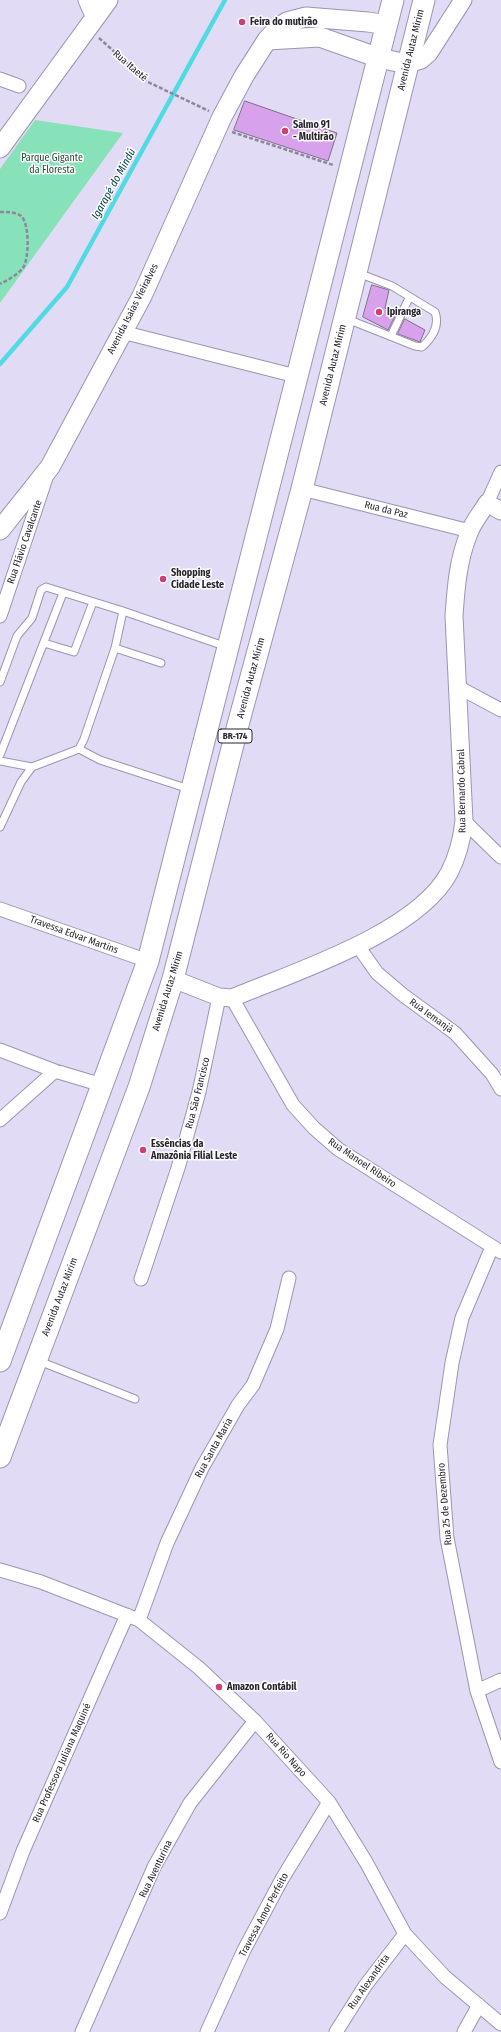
<!DOCTYPE html>
<meta charset="utf-8">
<style>
body{margin:0}
canvas{display:block;background:#e2dbf6}
</style>
<canvas width="501" height="2032"></canvas>
<script>
const c = document.querySelector('canvas').getContext('2d');
c.lineJoin = 'round';
function fill(path, color) { c.fillStyle = color; c.fill(path, 'evenodd'); }
function strokePath(path, color, width, dash) { c.strokeStyle = color; c.lineWidth = width; c.lineCap = dash ? 'butt' : 'round'; c.setLineDash(dash || []); c.stroke(path); }
function label(font, color, halo, rows, align = 'center') {
  c.font = font + ' "Fira Sans Condensed",sans-serif'; c.lineWidth = 3; c.setLineDash([]); c.textBaseline = 'middle'; c.strokeStyle = halo; c.fillStyle = color; for (const [text, x, y, turn = 0] of rows) {
    c.save(); c.translate(x, y); c.rotate((+turn || 0) * Math.PI / 180); c.textAlign = isNaN(turn) ? turn : align; if (halo) c.strokeText(text, 0, 0); c.fillText(text, 0, 0); c.restore();
  }
}
fill(new Path2D(`
 M35 120 123 133 0 303V169Z`), '#87e2b9');
strokePath(new Path2D(`
 M0 364 67 287 225 0`), '#50dbe2', 4.5);
const building = new Path2D(`
 M245 101 337 133 328 161 234 130Z
 M372 285 389 290 385 308 396 314 388 330 363 317Z
 M405 319 425 330 420 342 398 334Z`);
fill(building, '#d7a1eb');
strokePath(building, '#7e6f84', 1);
const service = new Path2D(`
 M347 319 415 346 422 347C432 338 440 326 435 312L392 286 358 273
 M391 336 409 298
 M123 611 115 648 161 663
 M44 643 74 652 93 602
 M115 648 84 739 79 749 100 760 189 789
 M0 682 17 636 32 618 41 590 46 587 123 611 227 647
 M0 755 63 593
 M0 761 32 767
 M0 827 21 782 32 767 79 749
 M39 1361 135 1399`);
const minor = new Path2D(`
 M0 79 19 86
 M122 332 296 376
 M302 489 470 531
 M487 503 501 472
 M0 616 46 478
 M458 687 501 710
 M464 821 501 857
 M0 909 148 961
 M358 946 377 973 403 995 455 1033 492 1074 501 1089
 M232 998 293 1105 314 1128 338 1149 501 1252
 M0 1050 55 1071 102 1085
 M0 1120 55 1071
 M492 1247 462 1318 452 1363 440 1445 447 1538 477 1691 501 1762
 M141 1279 178 1168 199 1092 219 997
 M0 1570 41 1582 139 1620 199 1668 255 1721 329 1802 366 1862 405 1934 445 1977 501 2024
 M139 1620 167 1543 202 1468 238 1405 253 1385 277 1329 289 1278
 M477 1691 501 1680
 M0 1913 23 1851 127 1615
 M82 2032 154 1867 190 1803 255 1721
 M207 2032 244 1950 282 1879 329 1802
 M336 2032 365 1986 405 1934
 M464 2032 479 2005`);
const tertiary = new Path2D(`
 M87 0 95 18
 M407 64 421 60 429 53 463 0
 M173 979 219 997 232 998C294 972 417 933 449 873 458 856 462 839 464 821L454 616C456 587 458 560 469 533 473 522 481 513 487 503L501 511`);
const secondary = new Path2D(`
 M267 40 320 37 379 58 407 64
 M0 148 108 0
 M0 530 50 467 142 296 222 117 244 76 267 40 279 27 287 22 306 17 368 22 387 25`);
const primary = new Path2D(`
 M0 1361 148 961 393 0
 M0 1457 139 1087 173 979 239 721 302 489 424 0`);
strokePath(service, '#9c95af', 9);
strokePath(minor, '#9c95af', 15);
strokePath(tertiary, '#9c95af', 19);
strokePath(secondary, '#9c95af', 21);
strokePath(primary, '#9c95af', 23);
strokePath(new Path2D(`
 M99 38 148 82 209 111
 M232 132 333 165
 M0 212C7 212 16 212 21 216 30 224 29 259 23 268 17 275 8 280 0 284`), '#8d879b', 2.5, [4, 2]);
strokePath(service, '#fff', 7);
strokePath(minor, '#fff', 13);
strokePath(tertiary, '#fff', 17);
strokePath(secondary, '#fff', 19);
strokePath(primary, '#fff', 21);
for (const [x, y, r, color] of [
 [242,22,4,"#cc4175"],
 [285,131,4,"#cc4175"],
 [379,312,4,"#cc4175"],
 [163,579,4,"#cc4175"],
 [143,1150,4,"#cc4175"],
 [219,1687,4,"#cc4175"]
]) { const dot = new Path2D(); dot.arc(x, y, r, 0, 2 * Math.PI); c.fillStyle = color; c.fill(dot); strokePath(dot, '#fff', 1.5); }
for (const [x, y, w] of [
 [235,736,34]
]) { const box = new Path2D(); box.roundRect(x - w / 2, y - 7, w, 14, 3); c.fillStyle = '#fff'; c.fill(box); strokePath(box, '#27242e', 1); }
label('bold 9px', '#27242e', null, [
 ["BR-174",235,736]
]);
label('bold 10px', '#27242e', '#fff', [
 ["Feira do mutirão",250,22],
 ["Salmo 91",293,125],
 ["- Multirão",293,137],
 ["Ipiranga",387,312],
 ["Shopping",171,573],
 ["Cidade Leste",171,585],
 ["Essências da",151,1144],
 ["Amazônia Filial Leste",151,1156],
 ["Amazon Contábil",227,1687]
], 'left');
label('10px', '#27242e', '#fff', [
 ["Avenida Autaz Mirim",411,50,-76],
 ["Rua Itaeté",130,66,41],
 ["Avenida Isaías Vieiralves",133,309,-63],
 ["Avenida Autaz Mirim",333,365,-76],
 ["Rua da Paz",386,510,14],
 ["Rua Flávio Cavalcante",25,542,-71],
 ["Avenida Autaz Mirim",251,678,-75],
 ["Rua Bernardo Cabral",462,791,-91],
 ["Travessa Edvar Martins",74,935,20],
 ["Avenida Autaz Mirim",168,991,-73],
 ["Rua Iemanjá",431,1016,36],
 ["Rua São Francisco",198,1093,-76],
 ["Rua Manoel Ribeiro",362,1163,34],
 ["Avenida Autaz Mirim",60,1297,-69],
 ["Rua Santa Maria",214,1448,-61],
 ["Rua 25 de Dezembro",445,1504,-95],
 ["Rua Rio Napo",286,1755,48],
 ["Rua Professora Juliana Maquiné",62,1763,-66],
 ["Rua Aventurina",156,1869,-64],
 ["Travessa Amor Perfeito",264,1915,-62],
 ["Rua Alexandrita",369,1982,-55]
]);
label('10px', '#1c4937', '#fff', [
 ["Parque Gigante",52,158],
 ["da Floresta",52,170]
]);
label('italic 11px', '#024548', '#fff', [
 ["Igarapé do Mindú",114,184,-61]
]);
</script>
